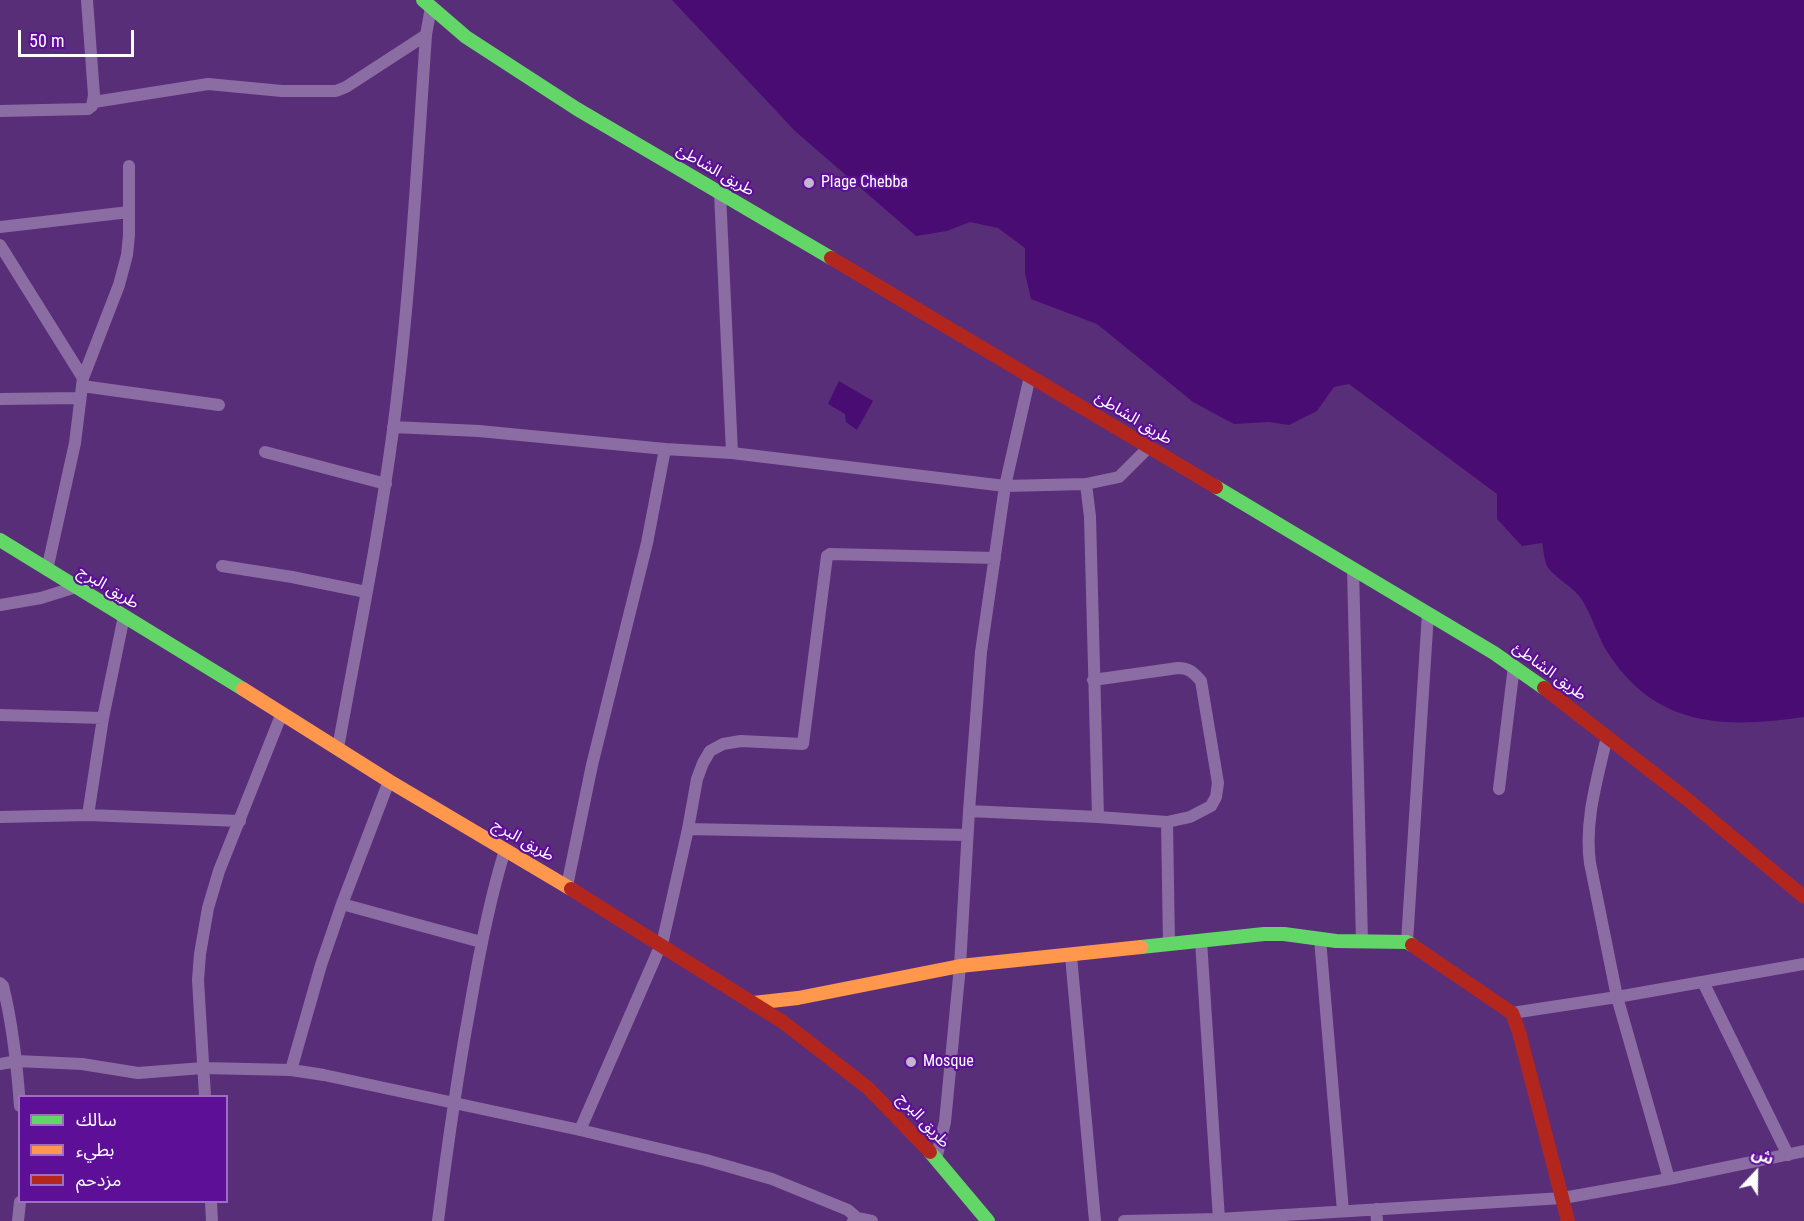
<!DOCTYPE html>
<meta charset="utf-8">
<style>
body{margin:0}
#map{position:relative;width:1804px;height:1221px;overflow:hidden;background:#592e78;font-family:"Roboto Condensed","Noto Sans Arabic",sans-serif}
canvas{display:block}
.legend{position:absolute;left:18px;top:1095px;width:210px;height:108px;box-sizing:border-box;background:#5d0f98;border:2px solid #9e6fc1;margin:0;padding:8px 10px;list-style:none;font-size:18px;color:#fff}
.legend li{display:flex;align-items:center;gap:12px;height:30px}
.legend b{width:30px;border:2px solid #9e6fc1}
.north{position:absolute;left:1726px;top:1143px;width:60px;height:60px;-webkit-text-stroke:4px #5d0f98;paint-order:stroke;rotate:22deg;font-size:16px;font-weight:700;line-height:24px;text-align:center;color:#fff}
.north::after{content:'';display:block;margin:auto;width:21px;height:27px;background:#fff;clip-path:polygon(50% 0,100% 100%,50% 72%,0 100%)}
.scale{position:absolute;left:18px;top:30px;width:116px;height:27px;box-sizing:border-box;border:3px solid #fff;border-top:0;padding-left:8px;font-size:18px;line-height:21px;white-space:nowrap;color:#fff;-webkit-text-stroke:4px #5d0f98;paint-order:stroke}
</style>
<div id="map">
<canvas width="1804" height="1221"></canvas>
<ul class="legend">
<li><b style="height:8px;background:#63d668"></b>سالك</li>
<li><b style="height:8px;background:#ff974d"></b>بطيء</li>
<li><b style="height:8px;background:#b3261e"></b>مزدحم</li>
</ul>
<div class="north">ش</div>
<div class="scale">50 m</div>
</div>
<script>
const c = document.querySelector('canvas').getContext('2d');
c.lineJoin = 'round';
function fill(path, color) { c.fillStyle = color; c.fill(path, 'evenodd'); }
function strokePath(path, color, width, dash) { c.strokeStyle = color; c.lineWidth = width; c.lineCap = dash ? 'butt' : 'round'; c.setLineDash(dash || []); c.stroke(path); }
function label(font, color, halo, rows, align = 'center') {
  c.font = font + ' "Roboto Condensed","Noto Sans Arabic",sans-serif'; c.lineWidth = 4.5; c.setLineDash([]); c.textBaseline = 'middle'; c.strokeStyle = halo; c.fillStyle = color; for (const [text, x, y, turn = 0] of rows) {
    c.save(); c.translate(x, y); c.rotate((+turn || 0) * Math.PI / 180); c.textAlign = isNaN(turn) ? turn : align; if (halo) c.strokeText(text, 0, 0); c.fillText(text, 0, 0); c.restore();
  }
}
fill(new Path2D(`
 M672 0H1804V717C1722 729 1654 727 1606 650 1597 634 1592 616 1582 600 1575 588 1558 580 1549 569 1544 563 1544 550 1542 543L1522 546 1497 519V494L1349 384 1334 387 1317 411 1289 425 1269 422 1234 424 1193 402 1097 324 1031 299 1025 273V248L998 228 970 222 947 231 916 236 795 131Z
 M839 381 873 401 857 430 846 422 845 414 828 404Z`), '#490c73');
strokePath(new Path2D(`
 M94 102 208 84 282 91H336L346 87 426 35
 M0 111 88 109 92 106 94 95 87 0
 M720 193 732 453
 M0 227 129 212
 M0 245 83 378
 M82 386 219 405
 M0 399 80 398
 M393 427 479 431 665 449 732 453 1005 486 1086 484 1119 477 1148 448
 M265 452 386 484
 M1086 484 1090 517 1098 817
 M222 566 292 577 366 592
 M1353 568 1362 942
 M47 570 75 443 83 378 119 285 127 255 129 235V166
 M0 605 41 598 76 587
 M0 715 103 718
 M1607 736C1598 777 1584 820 1590 863L1617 997 1669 1179
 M338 748C357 642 379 536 393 430 410 299 417 167 426 35L431 7
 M1499 789 1514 666
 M969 811 1098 817 1167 822 1190 817 1211 806 1216 797 1218 783 1201 681C1193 672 1189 668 1178 668L1093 680
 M88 815 103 718 124 616
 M0 817 88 815 240 821
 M1167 822 1169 944
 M688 829 967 835
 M567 886 592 765 647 543 665 449
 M342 904 389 781
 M1320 939 1343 1211
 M1201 941 1219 1219
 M1407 942 1428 613
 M1071 956 1095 1221
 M1703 982 1788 1155
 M0 983 3 986C13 1026 17 1065 20 1106
 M1512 1013 1617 997 1804 964
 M0 1064 17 1061 82 1064 138 1073 203 1068 291 1070 324 1075 580 1130 706 1160 772 1179 848 1210 857 1218
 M291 1070 321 965 342 904 481 942
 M205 1096 198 980 200 954 208 908 219 871 282 713
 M580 1130 663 940 688 829 697 779 703 763 710 751 723 744 741 741 803 744 827 556 830 554 995 558
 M936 1159 945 1122 960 966 969 811 981 652 1005 486 1030 376
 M211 1202 212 1221
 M1376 1209 1377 1221
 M18 1221 20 1202
 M438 1221C447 1149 457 1078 470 1007 479 954 489 901 505 850
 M853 1221 857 1218 872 1221
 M1124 1221 1219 1219 1563 1198 1669 1179 1804 1151`), '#8c6da3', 12);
strokePath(new Path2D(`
 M423 0 466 37 577 109 831 258
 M1216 487 1494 653 1544 688
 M0 540 243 689
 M1141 947 1264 934H1284L1336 941 1407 942 1412 945
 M930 1152 988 1221`), '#63d668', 14);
strokePath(new Path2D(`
 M243 689 389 781 571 889
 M753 1003 798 998 960 966 1141 947`), '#ff974d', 14);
strokePath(new Path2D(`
 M831 258 1216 487
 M1544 688 1688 800 1804 897
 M571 889 783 1022 868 1088 930 1152
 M1412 945 1512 1013 1519 1032 1568 1221`), '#b3261e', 14);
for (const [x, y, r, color] of [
 [809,183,6,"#c5b6d0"],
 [911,1062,6,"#c5b6d0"]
]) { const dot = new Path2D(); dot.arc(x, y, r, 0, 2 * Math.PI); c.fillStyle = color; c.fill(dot); strokePath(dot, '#5d0f98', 2); }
label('16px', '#fff', '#5d0f98', [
 ["طريق الشاطئ",715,171,30],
 ["طريق الشاطئ",1133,419,31],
 ["طريق البرج",108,588,31],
 ["طريق الشاطئ",1549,672,36],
 ["طريق البرج",523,841,30],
 ["طريق البرج",923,1121,47]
]);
label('16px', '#fff', '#5d0f98', [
 ["Plage Chebba",821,183],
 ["Mosque",923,1062]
], 'left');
</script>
